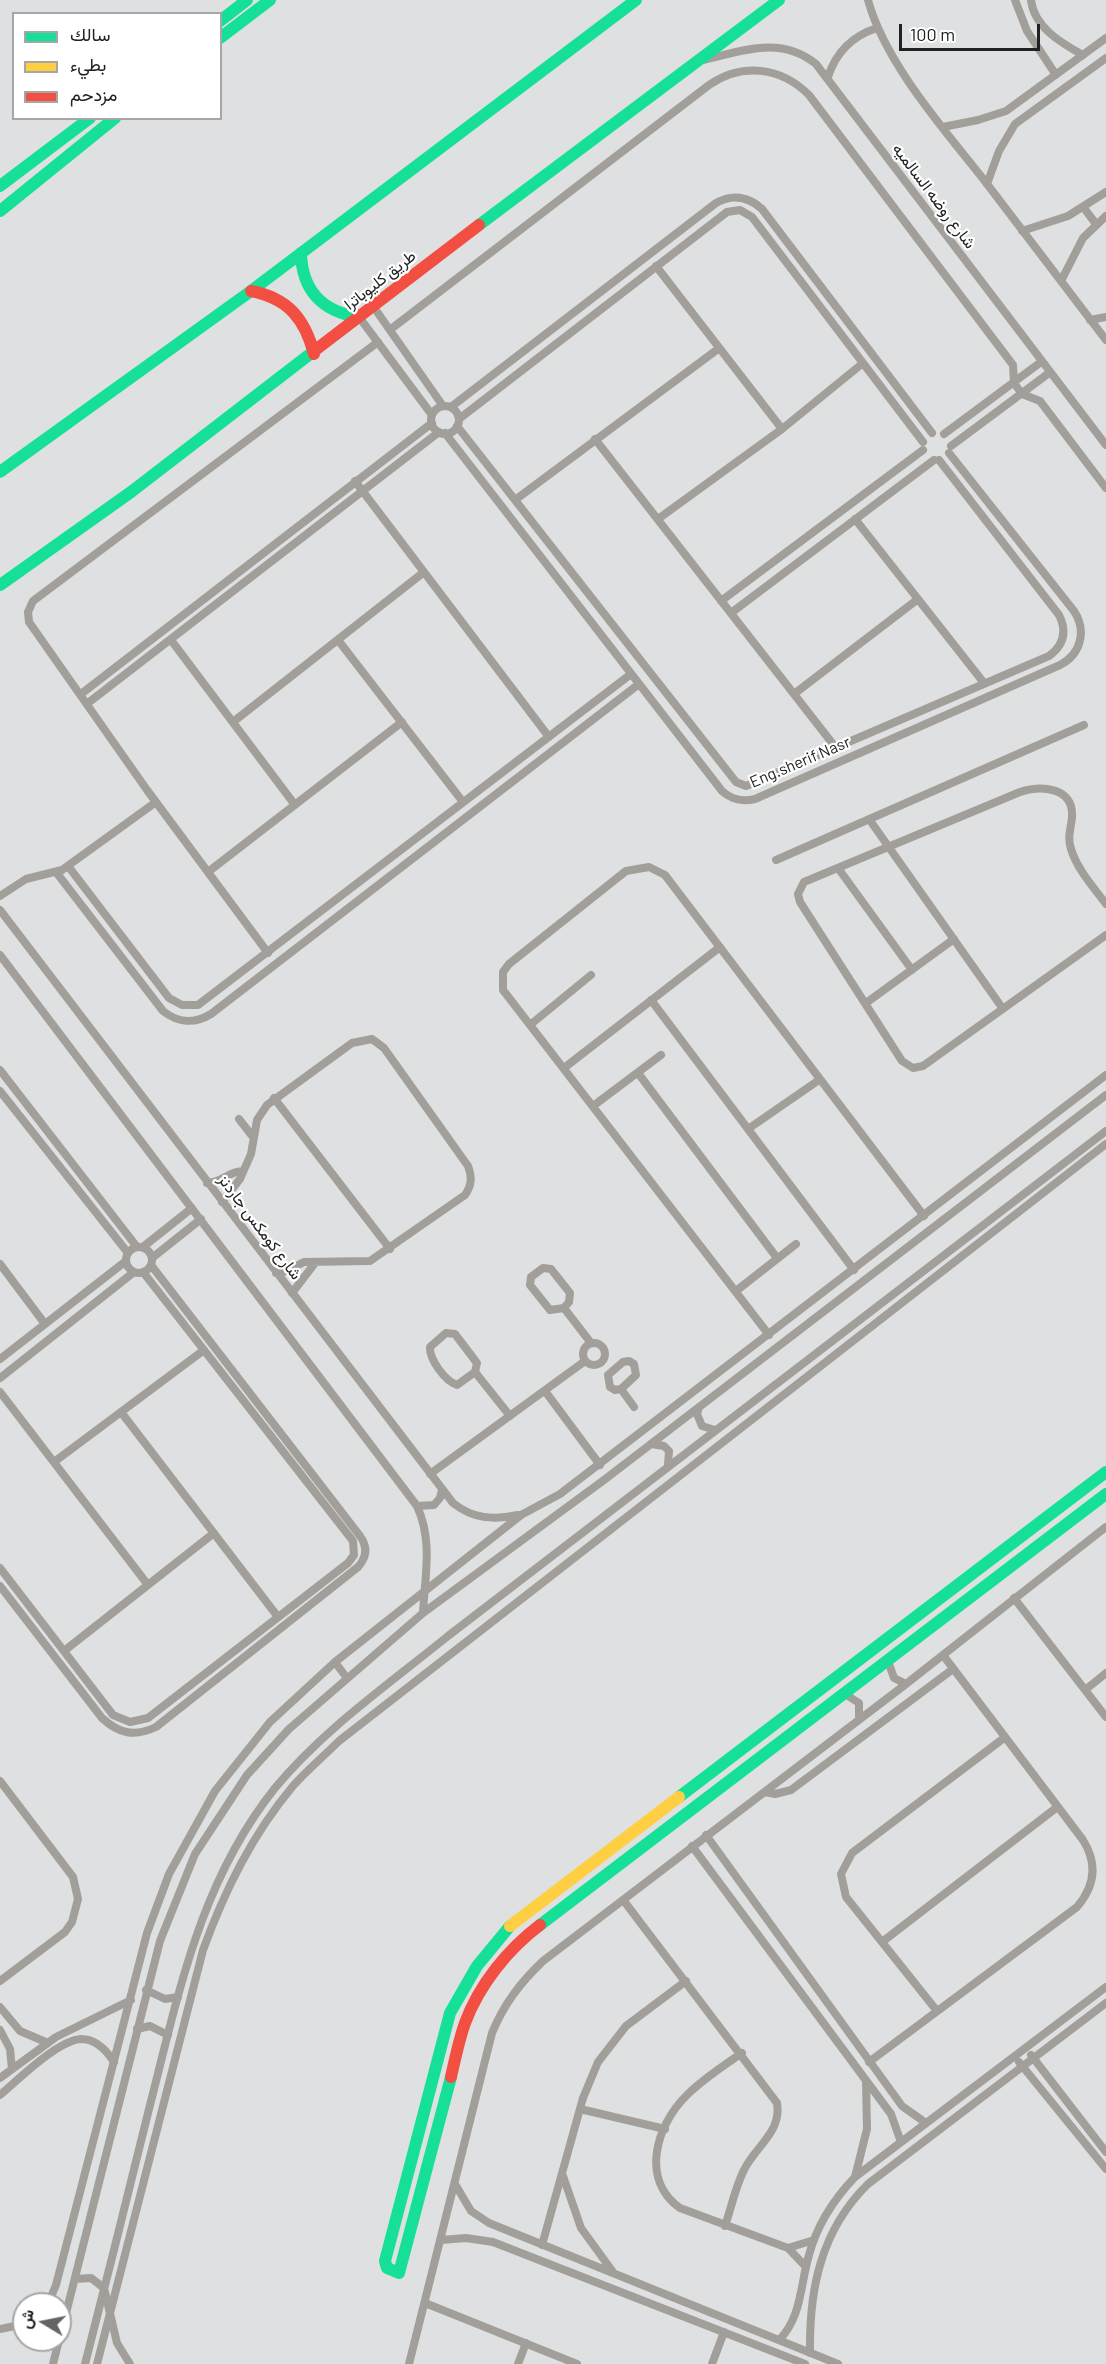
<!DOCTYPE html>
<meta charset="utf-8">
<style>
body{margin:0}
#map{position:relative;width:1106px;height:2364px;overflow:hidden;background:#dee0e2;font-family:Barlow,Vazirmatn,sans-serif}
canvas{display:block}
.legend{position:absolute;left:12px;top:12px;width:210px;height:108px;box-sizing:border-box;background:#fff;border:2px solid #a6a6a7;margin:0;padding:8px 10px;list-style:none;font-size:18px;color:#202122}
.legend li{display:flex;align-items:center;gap:12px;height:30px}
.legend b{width:30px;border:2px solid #a6a6a7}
.north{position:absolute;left:12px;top:2292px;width:60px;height:60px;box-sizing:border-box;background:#fff;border:2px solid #a6a6a7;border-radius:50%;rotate:280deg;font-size:16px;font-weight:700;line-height:24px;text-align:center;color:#202122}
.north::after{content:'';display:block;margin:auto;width:21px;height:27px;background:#626465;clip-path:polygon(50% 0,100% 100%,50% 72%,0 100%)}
.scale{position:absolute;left:899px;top:24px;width:141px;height:27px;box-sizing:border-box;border:3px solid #202122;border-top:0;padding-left:8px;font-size:18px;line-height:21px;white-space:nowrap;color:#202122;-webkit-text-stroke:4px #fff;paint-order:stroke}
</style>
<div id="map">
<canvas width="1106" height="2364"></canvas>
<ul class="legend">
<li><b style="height:8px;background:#16e098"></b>سالك</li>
<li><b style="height:8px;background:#ffcf43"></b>بطيء</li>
<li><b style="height:8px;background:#f24e42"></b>مزدحم</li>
</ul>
<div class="north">ش</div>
<div class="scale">100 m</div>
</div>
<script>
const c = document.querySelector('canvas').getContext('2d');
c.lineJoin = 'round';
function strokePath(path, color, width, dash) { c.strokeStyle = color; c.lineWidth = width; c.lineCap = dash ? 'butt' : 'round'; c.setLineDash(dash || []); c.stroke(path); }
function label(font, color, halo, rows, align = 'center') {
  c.font = font + ' Barlow,Vazirmatn,sans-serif'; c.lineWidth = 4.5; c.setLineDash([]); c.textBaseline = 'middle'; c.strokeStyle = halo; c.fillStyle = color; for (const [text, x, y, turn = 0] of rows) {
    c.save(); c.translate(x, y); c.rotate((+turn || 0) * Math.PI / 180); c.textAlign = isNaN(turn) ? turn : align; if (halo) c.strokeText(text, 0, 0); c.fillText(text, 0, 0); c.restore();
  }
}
strokePath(new Path2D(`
 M868 0C885 63 944 129 984 180 1025 233 1065 287 1106 340
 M1015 0 1027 31 1056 75
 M1031 0C1034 27 1061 43 1083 55
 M703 60C742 51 781 35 816 64L1106 445
 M828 77C836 52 852 36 877 28
 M943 127 978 120 1006 111 1106 38
 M987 184 999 151 1015 124 1106 58
 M1084 208 1096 224
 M1022 231 1068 216 1106 192
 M656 266 782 429
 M1061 281 1083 238 1106 216
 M373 306 443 406
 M359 317 432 415
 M1090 320 1106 317
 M391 329 709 85C742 62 781 67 809 95L1013 365 1014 383 1022 394 1040 401 1106 488
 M431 420a14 14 0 1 1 28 0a14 14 0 1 1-28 0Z
 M451 407 716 203C732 194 748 196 762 209L932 433
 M459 419 727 212 740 210 752 217 923 442
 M457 426 736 782 746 786 1049 656C1064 645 1067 631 1059 615L939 460
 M445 433 722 791C732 800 742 802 755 799L1060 665C1081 654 1087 631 1074 611L949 453
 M944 434 1041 362
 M595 439 836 748
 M951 446 1049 373
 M355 481 549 737
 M515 500 718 349
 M658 519 782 429 863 363
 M855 519 984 683
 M721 601 923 450
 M731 613 934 460
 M171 640 295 805
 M338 640 463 802
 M81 694 432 423
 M794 694 918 599
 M88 703 439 432
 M233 722 424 572
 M869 819 1003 1009
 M776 860 1084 725
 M68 866 169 998 182 1005H198L631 674
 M838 868 912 970
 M56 872 163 1011C178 1023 195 1024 211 1014L639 684
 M208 872 402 722
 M0 896 26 879 62 870 156 802
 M1106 904C1094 888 1077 869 1071 849 1067 837 1071 829 1072 817 1074 787 1041 785 1020 792L804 882 798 894 800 902 902 1061 913 1068 923 1066 1106 935
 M0 910 453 1503C473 1519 493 1520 518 1515
 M268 953 147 790 29 622 28 612 33 601 378 342
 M0 955 417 1506C433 1541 425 1575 423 1613
 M651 1000 854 1270
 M866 1003 954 939
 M530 1025 591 975
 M564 1068 720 947
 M0 1070 137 1247
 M638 1073 777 1258
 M0 1091 128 1253
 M274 1098 390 1249
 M593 1106 661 1055
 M239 1119 253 1137
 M748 1129 819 1080
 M207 1183C222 1183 229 1171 243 1171
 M222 1202 240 1179 251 1154 257 1120 267 1105 352 1043 372 1039 384 1048 468 1166C472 1177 472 1185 465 1195L370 1261 304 1262 287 1271 276 1273
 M143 1247 192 1208
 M126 1260a13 13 0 1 1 26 0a13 13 0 1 1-26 0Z
 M152 1258 201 1219
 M0 1264 45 1324
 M543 1268 551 1269 570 1293 569 1302 564 1308 550 1310 530 1285 531 1277Z
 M736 1291 796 1244
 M292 1293 315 1263
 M564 1308 591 1343
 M446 1333 455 1334 477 1363 475 1372 457 1385C445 1381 429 1359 430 1347Z
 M769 1335 503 990V972L509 964 626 871 649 867 665 875 924 1216
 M583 1354a11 11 0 1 1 22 0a11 11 0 1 1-22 0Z
 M0 1359 126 1261
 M629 1361 634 1364 636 1375 621 1389 615 1390 610 1387 608 1375 623 1362Z
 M475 1372 510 1416
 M0 1378 134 1272
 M621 1389 634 1407
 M545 1391 600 1465
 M0 1392 148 1585
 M699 1407 697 1414 702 1426 715 1430
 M121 1412 278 1617
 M651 1444 664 1446 669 1451 668 1465
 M54 1462 204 1350
 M430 1474 585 1361
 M417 1506 434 1505 440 1498 442 1490
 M0 1568 113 1715 130 1722 148 1718 348 1563 354 1555 353 1541 143 1272
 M0 1586 102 1718C119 1734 135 1737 156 1727L358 1567C367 1557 368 1547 360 1536L151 1265
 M1014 1598 1106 1717
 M64 1651 214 1533
 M888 1661 894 1678 906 1684
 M335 1662 346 1677
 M1085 1690 1106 1673
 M845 1694 859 1703V1719
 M0 1781 73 1877 78 1899 72 1922 65 1932 0 1981
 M765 1792 775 1794 791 1790 953 1669
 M706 1835 902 2106 926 2123
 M692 1846 891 2114 901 2142
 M624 1901 777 2103C782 2133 754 2147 743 2172 735 2189 731 2208 725 2226
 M882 1942 1056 1808
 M146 1990 165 1999 178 1997
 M0 2007 20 2031 48 2043
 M937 2011 846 1897 841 1874 852 1853 1004 1738
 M137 2029 150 2026 168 2035
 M0 2030 10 2049 12 2069
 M742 2053C723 2066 703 2079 687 2095 656 2125 640 2180 680 2208L788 2248 806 2267
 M1031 2055 1106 2152
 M869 2062 1077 1907C1095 1886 1098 1864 1083 1840L943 1655
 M1019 2062 1106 2169
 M0 2078 56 2037 131 2000
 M0 2095C18 2080 58 2040 81 2039 96 2039 107 2051 114 2062
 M580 2109 665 2129
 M563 2176 581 2228 613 2272
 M855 2177 867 2129 866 2081
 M455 2184 471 2211 489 2223 838 2364
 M441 2240 466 2238 493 2242 805 2364
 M542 2245 583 2098 598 2062 626 2026 686 1981
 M788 2248 814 2240
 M75 2279 91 2278 104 2288 117 2343 130 2364
 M425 2303 577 2364
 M48 2304 56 2285 147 1933 169 1874 215 1791 270 1722 335 1662 521 1515 560 1494 1106 1075
 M0 2329 24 2324
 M60 2337 160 1941 195 1854 247 1775 289 1729 423 1613 604 1480 1106 1095
 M779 2340C802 2317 800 2285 809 2255 817 2225 834 2199 855 2177L1106 1987
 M810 2353C809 2289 821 2230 868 2184L1106 2003
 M53 2364 59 2340
 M85 2364C107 2278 129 2191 150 2105 179 1992 200 1882 275 1788 324 1729 389 1684 448 1636L1106 1131
 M97 2364 203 1950C225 1890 252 1835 293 1786 307 1770 324 1756 339 1741L1106 1144
 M409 2364 492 2033C504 2004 520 1983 543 1961L906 1684 1106 1527
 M518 2364 526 2343
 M712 2364 724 2332`), '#a29f9b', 8);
strokePath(new Path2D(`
 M220 21 247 0
 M220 38 270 0
 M0 186 90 118
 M0 211 115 118
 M479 225 779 0
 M301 253C302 290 322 312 359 317
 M0 472 251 291 636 0
 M0 585 131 492 314 351
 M679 1797 1106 1472
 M540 1925 1106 1494
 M451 2077 399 2273 387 2268 385 2261 450 2013 477 1966 510 1926`), '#16e098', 12);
strokePath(new Path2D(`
 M510 1926 679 1797`), '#ffcf43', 12);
strokePath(new Path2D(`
 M251 291C288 298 305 319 314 354
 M314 351 479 225
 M451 2077C455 2059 459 2040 465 2023 479 1985 508 1949 540 1925`), '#f24e42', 12);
label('16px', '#202122', '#fff', [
 ["شارع روضه السالميه",934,196,53],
 ["طريق كليوباترا",380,280,-38],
 ["Eng.sherif Nasr",800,762,-23],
 ["شارع كومكس جاردنز",260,1227,53]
]);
</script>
